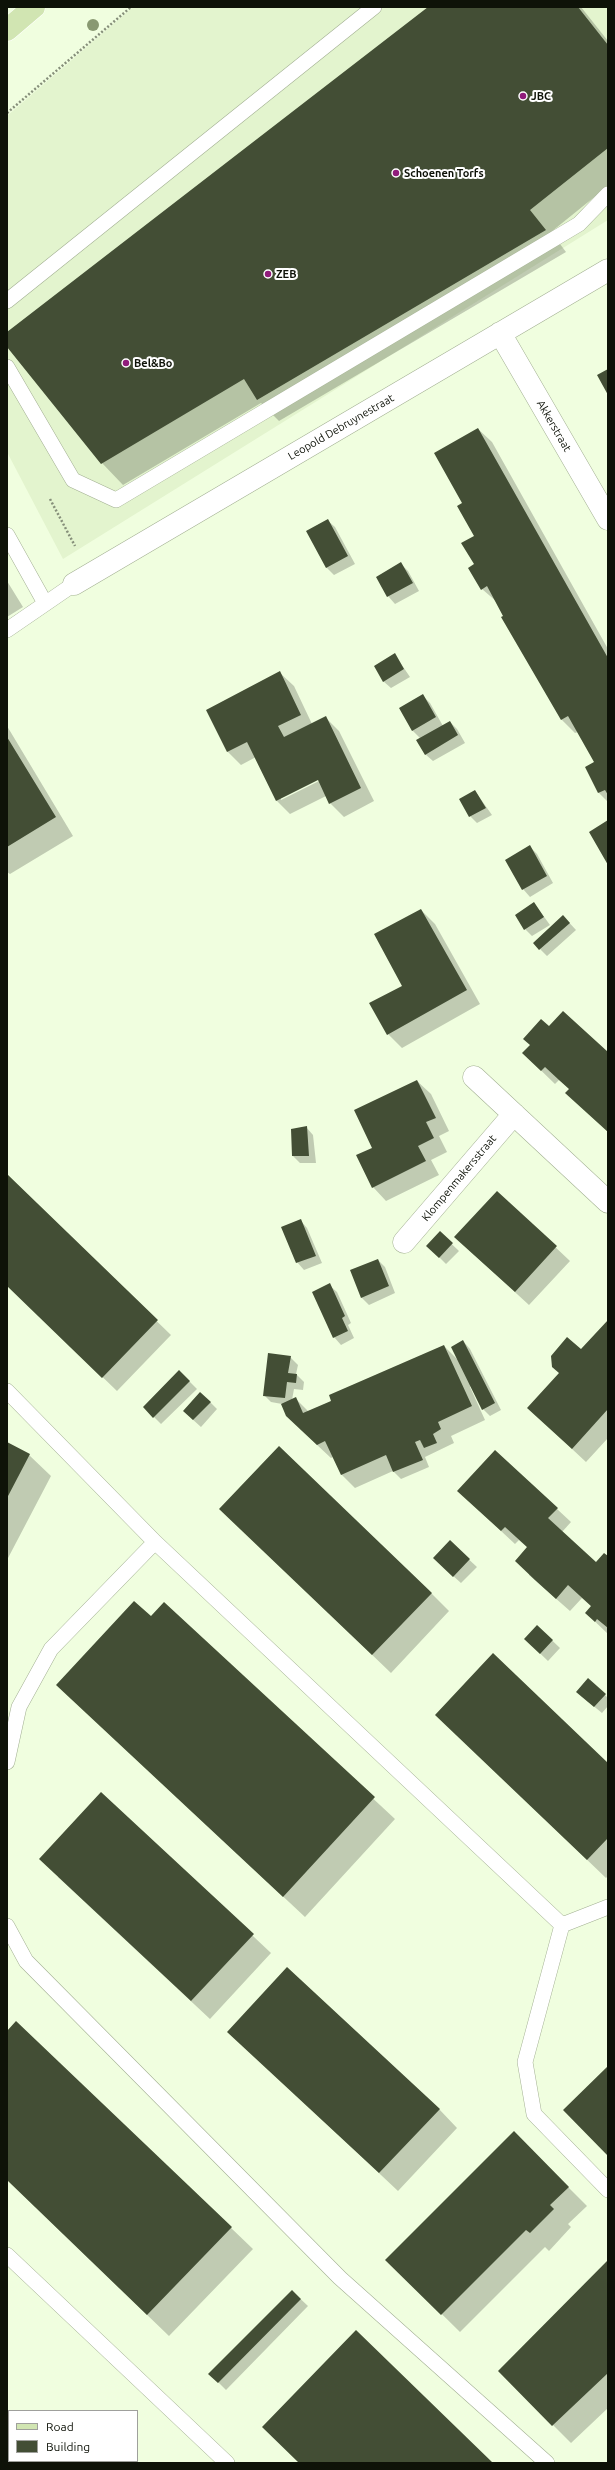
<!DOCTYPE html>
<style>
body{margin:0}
#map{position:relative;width:615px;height:2470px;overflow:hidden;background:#f0fedf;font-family:Ubuntu,sans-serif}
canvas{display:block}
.frame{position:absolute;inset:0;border:8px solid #0e1208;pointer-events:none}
.legend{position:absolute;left:8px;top:2410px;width:130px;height:52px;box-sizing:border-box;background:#fff;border:1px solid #9fa09c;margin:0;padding:5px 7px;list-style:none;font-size:12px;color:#0e1208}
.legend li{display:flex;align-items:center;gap:8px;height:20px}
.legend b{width:20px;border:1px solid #9fa09c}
</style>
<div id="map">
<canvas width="615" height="2470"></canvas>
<div class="frame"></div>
<ul class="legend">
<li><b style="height:5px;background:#d1e5b2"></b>Road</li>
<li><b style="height:11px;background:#434e35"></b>Building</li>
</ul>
</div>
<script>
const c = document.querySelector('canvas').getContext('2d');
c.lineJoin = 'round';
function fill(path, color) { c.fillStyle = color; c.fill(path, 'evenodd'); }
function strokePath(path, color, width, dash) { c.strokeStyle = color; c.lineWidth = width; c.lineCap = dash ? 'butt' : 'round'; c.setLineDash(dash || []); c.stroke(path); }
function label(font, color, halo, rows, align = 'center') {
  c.font = font + ' Ubuntu,sans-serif'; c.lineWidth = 4; c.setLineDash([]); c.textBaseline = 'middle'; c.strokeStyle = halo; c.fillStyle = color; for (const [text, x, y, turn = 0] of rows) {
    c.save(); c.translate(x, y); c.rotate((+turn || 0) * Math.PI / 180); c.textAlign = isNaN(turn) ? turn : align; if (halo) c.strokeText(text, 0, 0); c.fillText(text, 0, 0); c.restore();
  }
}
fill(new Path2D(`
 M133 7H608V220L63 559 7 452V116Z`), '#e3f4ce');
fill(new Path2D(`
 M430 7H581L608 41V186L551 232 566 252 279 421 261 403 123 485 102 463 7 346V334Z
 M478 429 492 442 608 649V802L599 793 586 767 595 762 578 732 575 733 562 720 497 602 482 589 476 565V536L464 503Z
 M327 520 335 527 355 564 334 575 327 568 307 531Z
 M401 564 408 571 419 591 395 604 388 596 377 577Z
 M7 581 23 607 7 617Z
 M395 655 410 677 391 688 383 681Z
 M280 673 294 686 312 724 326 718 339 731 374 801 344 817 330 803 326 796 290 814 277 801 256 757 241 765 227 751ZM322 777 323 779 281 800V798Z
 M423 696 430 703 443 726 450 722 457 729 465 743 433 761 425 754 421 739 412 730Z
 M7 726 73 836 10 874 7 872Z
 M475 791 492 815 477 823 470 816Z
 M529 846 537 854 553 883 530 897 523 889Z
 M534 903 550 925 532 936 525 929Z
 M421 910 435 924 480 1004 402 1048 388 1034 404 986Z
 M563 916 576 930 547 956 540 949Z
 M549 1028 608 1053V1132L580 1106 570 1089 559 1080 555 1084 523 1053Z
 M417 1081 431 1094 449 1131 439 1136 447 1152 431 1160 439 1175 386 1201 373 1187 374 1148Z
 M306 1127 313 1135 316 1163H300L293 1156Z
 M7 1176 171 1335 117 1391 7 1285Z
 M497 1192 570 1261 529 1305 469 1250Z
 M300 1220 307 1228 322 1263 304 1270 297 1262Z
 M440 1233 459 1251 446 1264 428 1246Z
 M378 1260 385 1267 395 1293 369 1305 362 1298 351 1271Z
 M329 1285 337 1292 351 1323 348 1325 354 1338 341 1345 334 1337Z
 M608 1322V1438L586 1462 528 1408Z
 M463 1341 470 1349 501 1410 490 1416 483 1409 471 1386 470 1387 485 1420 451 1436 454 1443 425 1457 429 1467 401 1479 393 1471 355 1488 341 1474 333 1457 331 1458 301 1430 282 1404 271 1402 264 1395 290 1357 298 1365 296 1374 304 1382 303 1390 294 1389 292 1400 296 1399 309 1412 444 1346 457 1359Z
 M179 1371 197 1389 161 1424 144 1407Z
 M210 1402 217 1409 201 1427 191 1418Z
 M7 1443 29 1455 51 1476 7 1560Z
 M458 1491 557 1509 571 1522 562 1532 596 1564 608 1558V1634L586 1613 592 1607 582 1598 570 1611 529 1575 528 1548 519 1540 515 1544Z
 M239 1527 431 1593 449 1611 391 1673Z
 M450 1542 477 1567 461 1583 441 1565Z
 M164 1604 395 1819 305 1917 57 1685 151 1617Z
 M537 1626 560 1648 548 1661 525 1639Z
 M605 1695 608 1698V1706L602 1713 585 1699Z
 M455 1733 608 1765V1876L606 1878Z
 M101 1793 271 1953 210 2019 58 1877Z
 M16 2022 253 2249 169 2336 7 2180V2032Z
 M229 2032 439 2109 457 2128 398 2191Z
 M514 2133 587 2206 568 2224 571 2227 549 2251 545 2247 460 2332 387 2260Z
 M608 2262V2408L571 2443 499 2371Z
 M292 2291 308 2306 226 2390 210 2374Z`), '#0003');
fill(new Path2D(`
 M428 7H578L608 45V148L530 210 546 230 257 400 244 379 101 464 7 347V332Z
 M608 369V395L597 375Z
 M478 428 608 658V795L605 790 598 793 585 767 594 762 568 716 561 720 501 617 503 616 487 586 481 590 468 568 474 564 461 543 474 536 457 506 462 503 434 453Z
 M328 519 348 556 326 568 306 531Z
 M401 562 413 583 387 597 376 577Z
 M395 653 404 669 383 682 374 666Z
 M280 671 301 715 278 726 284 737 326 716 361 788 329 804 318 780 276 801 247 742 227 752 206 710Z
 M423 694 436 717 412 731 399 708Z
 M450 721 458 735 425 755 416 740Z
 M7 737 56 817 7 847Z
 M475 790 486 808 469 817 459 799Z
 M608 820V865L589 832Z
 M530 845 547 876 522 890 505 860Z
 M534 902 544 917 524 930 515 915Z
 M421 909 467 990 387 1035 369 1003 402 986 374 934Z
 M563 915 570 923 539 950 533 943Z
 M563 1011 608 1052V1132L565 1093 569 1089 559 1080 545 1067 541 1071 522 1053 530 1045 523 1039 541 1019 549 1026Z
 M417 1080 436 1118 426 1122 434 1138 418 1146 426 1161 372 1188 356 1155 372 1148 354 1110Z
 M307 1126 309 1156H292L291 1129Z
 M7 1174 158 1320 102 1378 7 1286Z
 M497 1191 557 1246 515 1292 454 1237Z
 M301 1219 316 1256 296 1263 281 1227Z
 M440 1231 453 1243 439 1258 426 1246Z
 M378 1259 389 1286 361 1298 350 1270Z
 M330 1283 345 1316 342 1318 348 1331 333 1338 312 1292Z
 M608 1320V1409L572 1449 527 1408 559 1373 552 1367 551 1356 567 1337 581 1349Z
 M463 1340 495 1403 482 1410 451 1347Z
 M444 1345 472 1406 438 1422 441 1429 433 1434 437 1443 424 1448 420 1440 415 1442 423 1460 393 1472 386 1455 341 1475 325 1441 317 1445 286 1416 281 1404 296 1397 303 1413 331 1401 329 1395Z
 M268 1353 291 1356 288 1373 297 1374 296 1383 287 1382 285 1398 263 1396Z
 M179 1370 190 1381 153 1418 143 1407Z
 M200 1392 211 1402 193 1420 183 1411Z
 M7 1442 30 1454 7 1498Z
 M279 1446 432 1593 372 1655 219 1509Z
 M495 1450 558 1508 548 1518 596 1562 604 1553 608 1556V1628L597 1619 595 1622 585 1613 591 1606 568 1585 556 1599 535 1580 515 1561 527 1547 505 1527 501 1531 457 1491Z
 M450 1540 470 1559 453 1577 433 1558Z
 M134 1601 151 1616 164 1602 375 1797 283 1897 56 1685Z
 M537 1625 553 1640 540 1654 524 1639Z
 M493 1653 608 1763V1838L587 1860 435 1715Z
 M588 1678 606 1694 594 1707 576 1692Z
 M101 1792 254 1934 191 2001 39 1859Z
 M287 1967 440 2109 379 2173 227 2032Z
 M16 2021 232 2227 147 2315 7 2180V2031Z
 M608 2066V2156L563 2110Z
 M514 2131 569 2187 550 2205 554 2209 530 2233 526 2230 441 2315 385 2260Z
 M608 2260V2373L552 2426 498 2371Z
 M292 2290 301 2299 218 2383 208 2374Z
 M356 2330 493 2463H299L262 2427Z`), '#434e35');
const lane = new Path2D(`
 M7 301 374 7
 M7 367 73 480 116 500 579 224 608 194
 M7 535 45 603
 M7 630 74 584
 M7 1391 155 1542 562 1925 525 2062 534 2114 608 2190
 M7 1762 19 1707 51 1649 155 1542
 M562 1925 608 1907
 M7 1926 26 1961 340 2278 547 2463
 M7 2255 227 2463`);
const street = new Path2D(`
 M500 333 608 519
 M74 584 608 270
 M474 1077 608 1202
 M404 1242 514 1114`);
const primary = new Path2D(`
 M7 30 34 7`);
strokePath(lane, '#a2af92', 16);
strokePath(street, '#a2af92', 23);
strokePath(primary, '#fff', 23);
strokePath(new Path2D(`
 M7 113 131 7
 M50 499 75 546`), '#868f7a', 2.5, [2, 2]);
strokePath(lane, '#fff', 15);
strokePath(street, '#fff', 22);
strokePath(primary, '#d1e5b2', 22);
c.fillStyle = '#899972';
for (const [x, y] of [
 [93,25]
]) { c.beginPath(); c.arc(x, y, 6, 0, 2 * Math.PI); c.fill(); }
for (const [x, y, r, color] of [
 [523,96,4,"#901b7b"],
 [396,173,4,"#901b7b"],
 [268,274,4,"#901b7b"],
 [126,363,4,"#901b7b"]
]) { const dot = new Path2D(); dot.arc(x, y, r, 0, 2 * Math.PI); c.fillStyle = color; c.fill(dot); strokePath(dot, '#fff', 1.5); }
label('bold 11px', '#0e1208', '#fff', [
 ["JBC",531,96],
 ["Schoenen Torfs",404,173],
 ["ZEB",276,274],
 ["Bel&Bo",134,363]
], 'left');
label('11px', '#0e1208', '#fff', [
 ["Akkerstraat",554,426,60],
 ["Leopold Debruynestraat",341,427,-30],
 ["Klompenmakersstraat",459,1178,-50]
]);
</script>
